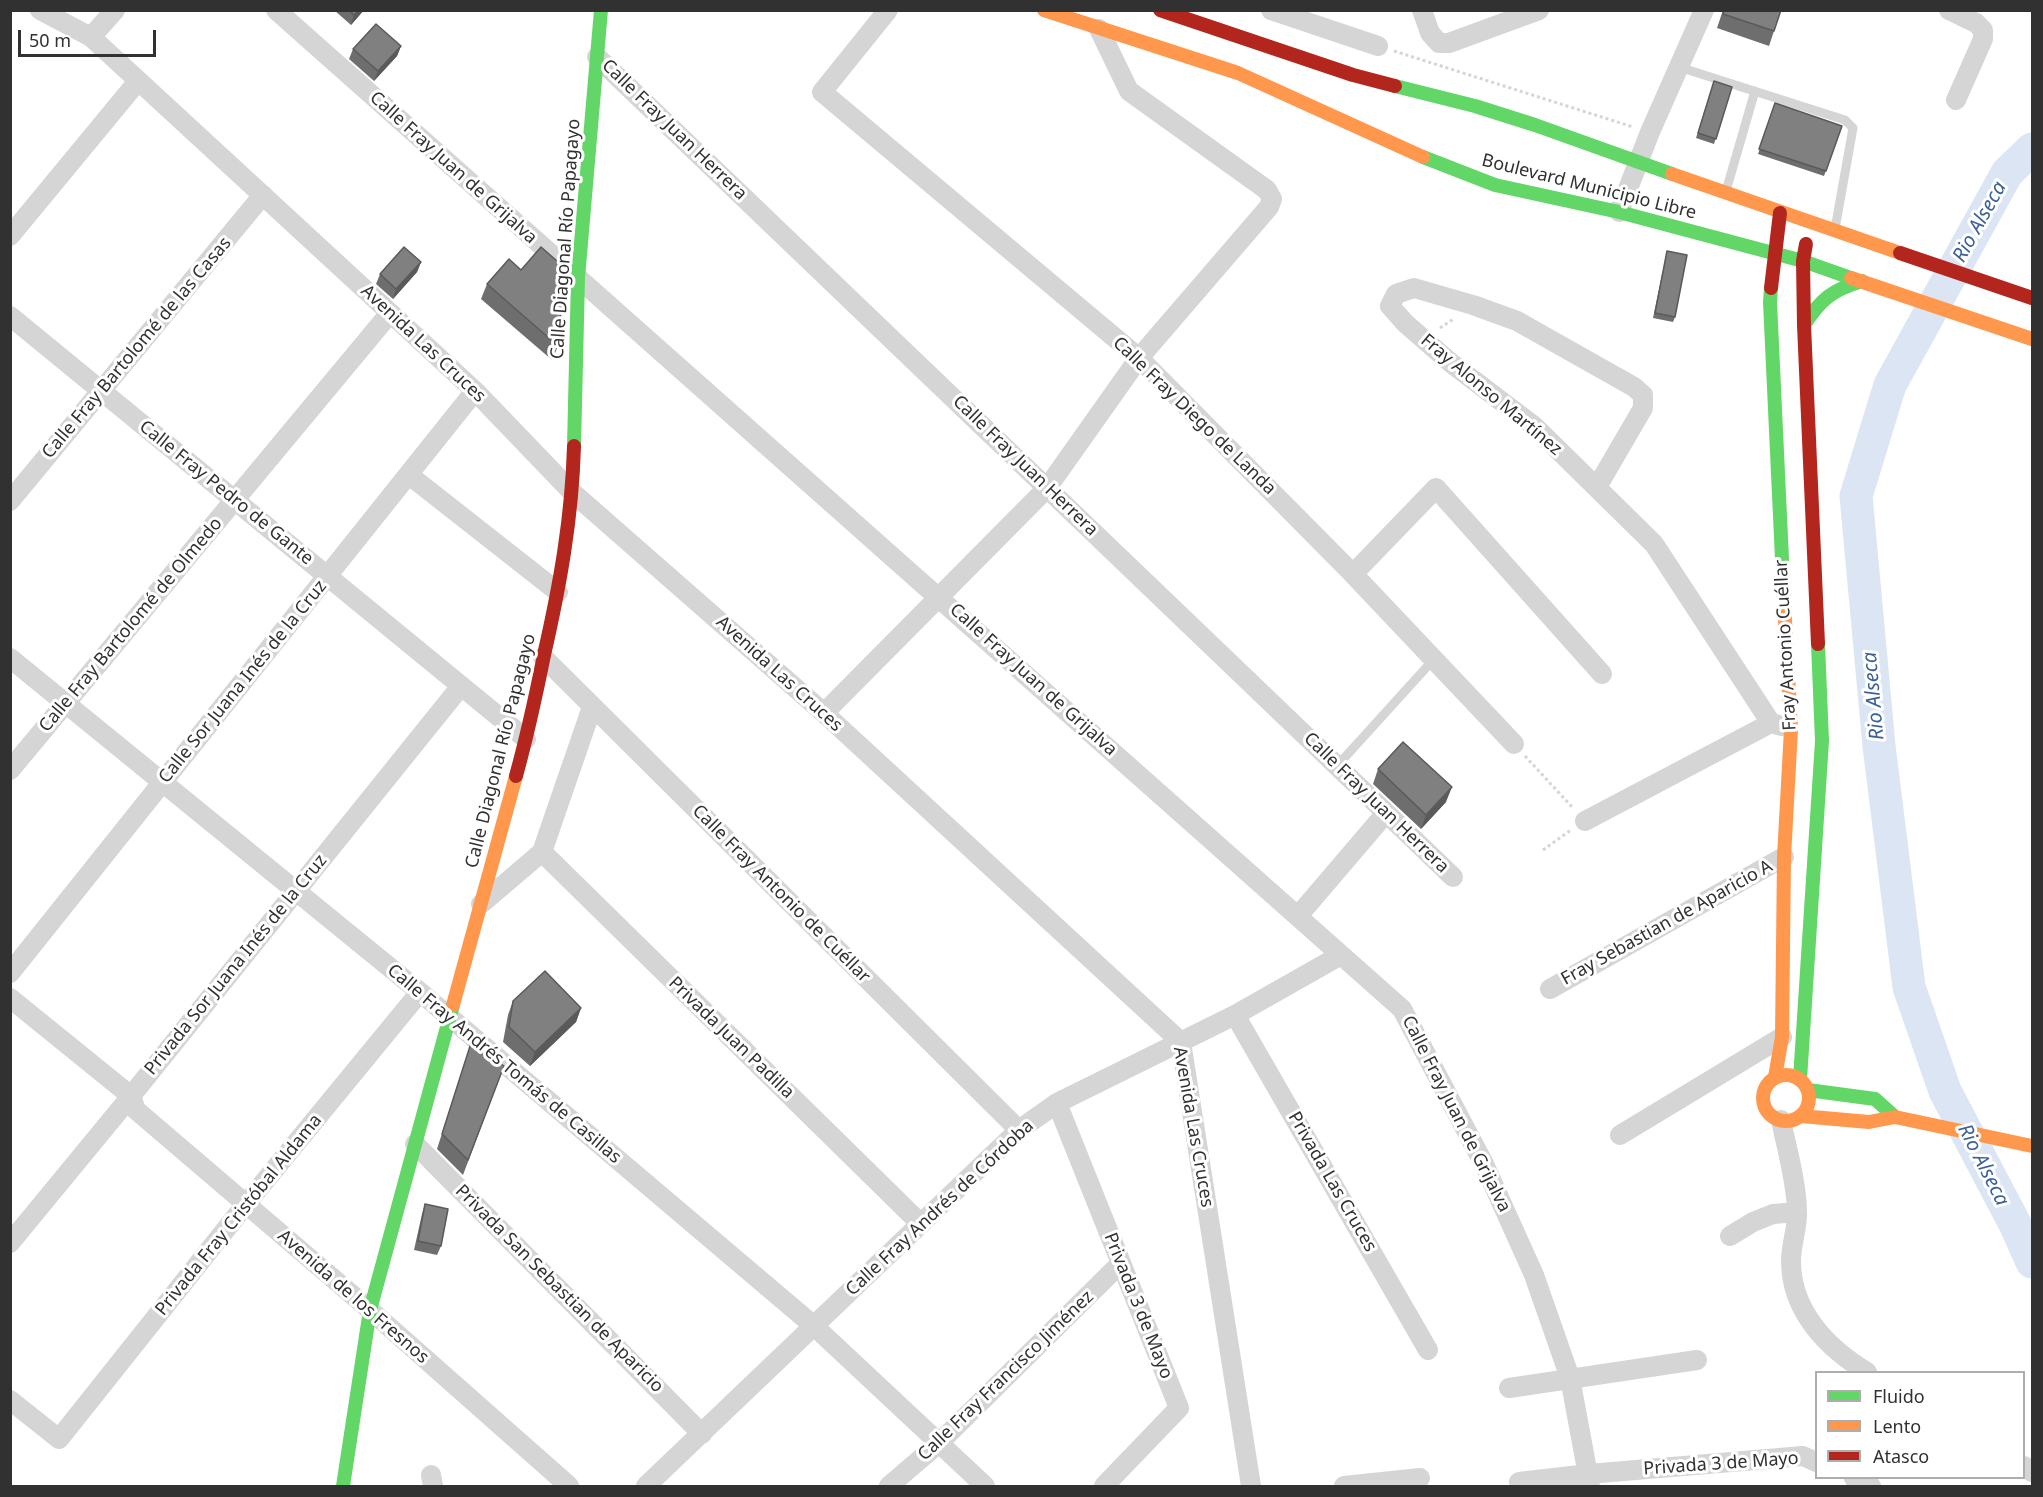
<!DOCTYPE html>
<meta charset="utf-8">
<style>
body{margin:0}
#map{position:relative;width:2043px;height:1497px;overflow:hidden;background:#fff;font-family:"Noto Sans",sans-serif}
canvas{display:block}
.frame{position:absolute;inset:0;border:12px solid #313131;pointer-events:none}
.legend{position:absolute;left:1815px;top:1371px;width:210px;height:108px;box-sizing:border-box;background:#fff;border:2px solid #adadad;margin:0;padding:8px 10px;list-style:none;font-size:18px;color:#313131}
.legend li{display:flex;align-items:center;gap:12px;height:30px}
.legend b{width:30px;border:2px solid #adadad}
.scale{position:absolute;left:18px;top:30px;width:138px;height:27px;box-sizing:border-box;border:3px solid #313131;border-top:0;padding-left:8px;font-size:18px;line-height:21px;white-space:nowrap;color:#313131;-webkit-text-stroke:4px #fff;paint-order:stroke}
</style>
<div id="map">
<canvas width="2043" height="1497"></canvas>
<div class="frame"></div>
<ul class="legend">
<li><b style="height:8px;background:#63d668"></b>Fluido</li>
<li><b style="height:8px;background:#ff974d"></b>Lento</li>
<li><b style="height:8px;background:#b3261e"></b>Atasco</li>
</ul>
<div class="scale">50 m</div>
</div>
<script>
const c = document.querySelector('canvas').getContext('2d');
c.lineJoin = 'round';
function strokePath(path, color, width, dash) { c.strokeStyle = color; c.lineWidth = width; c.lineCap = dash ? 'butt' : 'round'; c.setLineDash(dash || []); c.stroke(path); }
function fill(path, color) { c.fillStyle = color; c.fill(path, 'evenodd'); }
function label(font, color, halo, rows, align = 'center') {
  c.font = font + ' "Noto Sans",sans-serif'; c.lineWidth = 6; c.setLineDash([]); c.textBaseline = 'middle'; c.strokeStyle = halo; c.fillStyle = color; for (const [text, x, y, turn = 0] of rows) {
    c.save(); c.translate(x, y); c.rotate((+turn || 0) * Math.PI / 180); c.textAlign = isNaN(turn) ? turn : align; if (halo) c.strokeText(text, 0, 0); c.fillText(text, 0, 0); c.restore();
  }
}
strokePath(new Path2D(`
 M2032 149 2007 173 1890 385 1856 496 1879 746 1909 987 1945 1091 2015 1224 2032 1262`), '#dbe5f3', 33);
strokePath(new Path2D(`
 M1394 51 1633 127
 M1440 328 1455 318
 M1525 756 1573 808
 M1543 850 1571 830`), '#d5d5d5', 3, [3, 3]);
strokePath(new Path2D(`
 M1679 67 1845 120 1853 128 1835 229
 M1726 191 1755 91
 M1337 766 1434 659`), '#d5d5d5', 9);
strokePath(new Path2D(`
 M40 10 91 37 475 391 573 493 824 713 1181 1042 1251 1486
 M276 10 1402 1009 1484 1164 1534 1275 1570 1378 1590 1486
 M888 10 822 92 1139 358 1353 574 1514 744
 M1271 10 1378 46
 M1422 10 1430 33 1439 43H1449L1539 10
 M1949 10 1976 23 1983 30V39L1956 100
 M91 37 115 10
 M597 57 1453 877
 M1619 212 1650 132 1704 10
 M10 236 138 81
 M10 316 526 739
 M409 475 558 592
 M1597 487 1643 408V395L1634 387 1517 321 1473 305 1414 288 1396 294 1390 306 1405 323 1451 363 1534 426 1654 544 1771 723
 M10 501 263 195
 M1353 574 1436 488 1602 674
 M543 657 1019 1130
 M10 658 420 992 814 1326 985 1486
 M824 713 1047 488 1139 358 1269 207 1272 199 1267 190 1129 91 1099 29
 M10 770 390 313
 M1585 821 1771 723 1782 726
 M542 852 921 1224
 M481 904 542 852 592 707
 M1298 916 1386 813
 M10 973 475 391
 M1550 989 1784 857
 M10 998 131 1096 136 1110 370 1310 569 1486
 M1235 1015 1428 1350
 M1057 1103 1179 1408 1104 1486
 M1781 1120C1787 1150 1796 1180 1797 1210 1798 1227 1791 1244 1791 1261 1791 1311 1827 1348 1867 1372
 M1620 1135 1782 1037
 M415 1144 702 1434
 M1730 1236 1753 1222 1773 1214 1797 1212
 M10 1243 131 1096 461 686
 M1509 1388 1697 1360
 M10 1400 59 1439 246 1204 420 992
 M2024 1466 2032 1472
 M431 1475 433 1486
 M1854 1478 1871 1486
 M1519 1482 1588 1474 1803 1456 1816 1462
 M646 1486 1019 1130 1057 1103 1235 1015 1341 955
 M889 1486 939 1443 1121 1263
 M1344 1486 1420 1478`), '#d5d5d5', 20);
strokePath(new Path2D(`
 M1395 86 1475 106 1535 125 1672 174
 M1423 157 1495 185 1619 212 1803 261 1851 278
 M1771 288 1770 302 1784 602
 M1804 325C1821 299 1832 290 1862 281
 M574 446 578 278 601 10
 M1800 1079 1822 741 1818 644
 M1808 1090 1875 1099 1895 1117
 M343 1486 370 1310 453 1005`), '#63d668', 14);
strokePath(new Path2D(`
 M1044 10 1238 73 1423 157
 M1672 174 1900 253
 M1851 278 2032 339
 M453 1005 516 776
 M1763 1098a23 23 0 1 1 46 0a23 23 0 1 1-46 0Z
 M1775 1077 1782 1037 1784 857 1791 729 1784 602
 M1801 1116 1869 1122 1895 1117 2032 1146`), '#ff974d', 14);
strokePath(new Path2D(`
 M1160 10 1353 75 1395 86
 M1806 244 1803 261 1804 325 1818 644
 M1900 253 2032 298
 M1771 288 1780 213
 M516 776C527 736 536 695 544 655 560 585 572 518 574 446`), '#b3261e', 14);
fill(new Path2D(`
 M334 10H364L351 25Z
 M1723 10H1781L1769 46 1717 28Z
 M401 46 397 56 374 81 349 59 353 49Z
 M1714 81 1732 87 1714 144 1696 138Z
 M1775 103 1842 126 1824 176 1758 154Z
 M1667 251 1675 317 1673 322 1653 318Z
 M421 262 417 272 393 299 376 284 380 274Z
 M487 284 558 346 552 360 481 299Z
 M1378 769 1446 802 1421 829 1373 784Z
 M513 1001 581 1008 576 1022 530 1066 503 1042 508 1015Z
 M471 1043 504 1066 463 1175 437 1149Z
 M425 1204 441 1246 437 1255 414 1250 422 1214Z`), '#6e6e6e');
fill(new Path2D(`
 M359 10H364L351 25 354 15Z
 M401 46 397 56 374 81 378 71Z
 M421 262 417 272 393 299 396 289Z
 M1452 787 1446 802 1421 829 1426 815Z
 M581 1008 576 1022 530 1066 535 1052Z`), '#5a5a5a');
const building = new Path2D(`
 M349 10H359L354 15Z
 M1724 10H1781L1774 31 1723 14Z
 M376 24 401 46 378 71 353 49Z
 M1714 81 1732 87 1716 139 1698 133Z
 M1775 103 1842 126 1826 171 1759 149Z
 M404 247 421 262 396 289 380 274Z
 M541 247 565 268 558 346 487 284 509 259 521 270Z
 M1667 251 1687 255 1675 317 1655 313Z
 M1403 742 1452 787 1426 815 1378 769Z
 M545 971 581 1008 535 1052 509 1027 513 1001Z
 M471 1043 504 1066 468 1160 442 1134Z
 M425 1204 448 1209 441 1246 418 1241Z`);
fill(building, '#808080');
strokePath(building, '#5a5a5a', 1.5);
label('18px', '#313131', '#fff', [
 ["Calle Fray Juan Herrera",674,130,44],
 ["Calle Fray Juan de Grijalva",453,168,42],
 ["Boulevard Municipio Libre",1589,187,14],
 ["Calle Diagonal Río Papagayo",566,239,-86],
 ["Avenida Las Cruces",423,344,43],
 ["Calle Fray Bartolomé de las Casas",137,348,-50],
 ["Fray Alonso Martínez",1491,395,40],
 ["Calle Fray Diego de Landa",1194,416,44],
 ["Calle Fray Juan Herrera",1025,466,44],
 ["Calle Fray Pedro de Gante",226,493,39],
 ["Calle Fray Bartolomé de Olmedo",131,625,-50],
 ["Fray Antonio Cuéllar",1786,645,-93],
 ["Avenida Las Cruces",779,674,42],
 ["Calle Fray Juan de Grijalva",1033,680,42],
 ["Calle Sor Juana Inés de la Cruz",243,682,-51],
 ["Calle Diagonal Río Papagayo",501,751,-76],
 ["Calle Fray Juan Herrera",1376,803,44],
 ["Calle Fray Antonio de Cuéllar",781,894,45],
 ["Fray Sebastian de Aparicio A",1667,923,-29],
 ["Privada Sor Juana Inés de la Cruz",236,965,-51],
 ["Privada Juan Padilla",731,1038,44],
 ["Calle Fray Andrés Tomás de Casillas",504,1064,40],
 ["Calle Fray Juan de Grijalva",1456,1114,63],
 ["Avenida Las Cruces",1193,1127,80],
 ["Privada Las Cruces",1332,1182,60],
 ["Calle Fray Andrés de Córdoba",940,1208,-43],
 ["Privada Fray Cristóbal Aldama",239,1215,-51],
 ["Privada San Sebastian de Aparicio",559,1289,45],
 ["Avenida de los Fresnos",353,1297,41],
 ["Privada 3 de Mayo",1138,1306,68],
 ["Calle Fray Francisco Jiménez",1006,1376,-44],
 ["Privada 3 de Mayo",1721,1464,-4]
]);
label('italic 20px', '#3b6198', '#fff', [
 ["Rio Alseca",1980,222,-61],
 ["Rio Alseca",1874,696,-95],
 ["Rio Alseca",1983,1165,63]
]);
</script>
